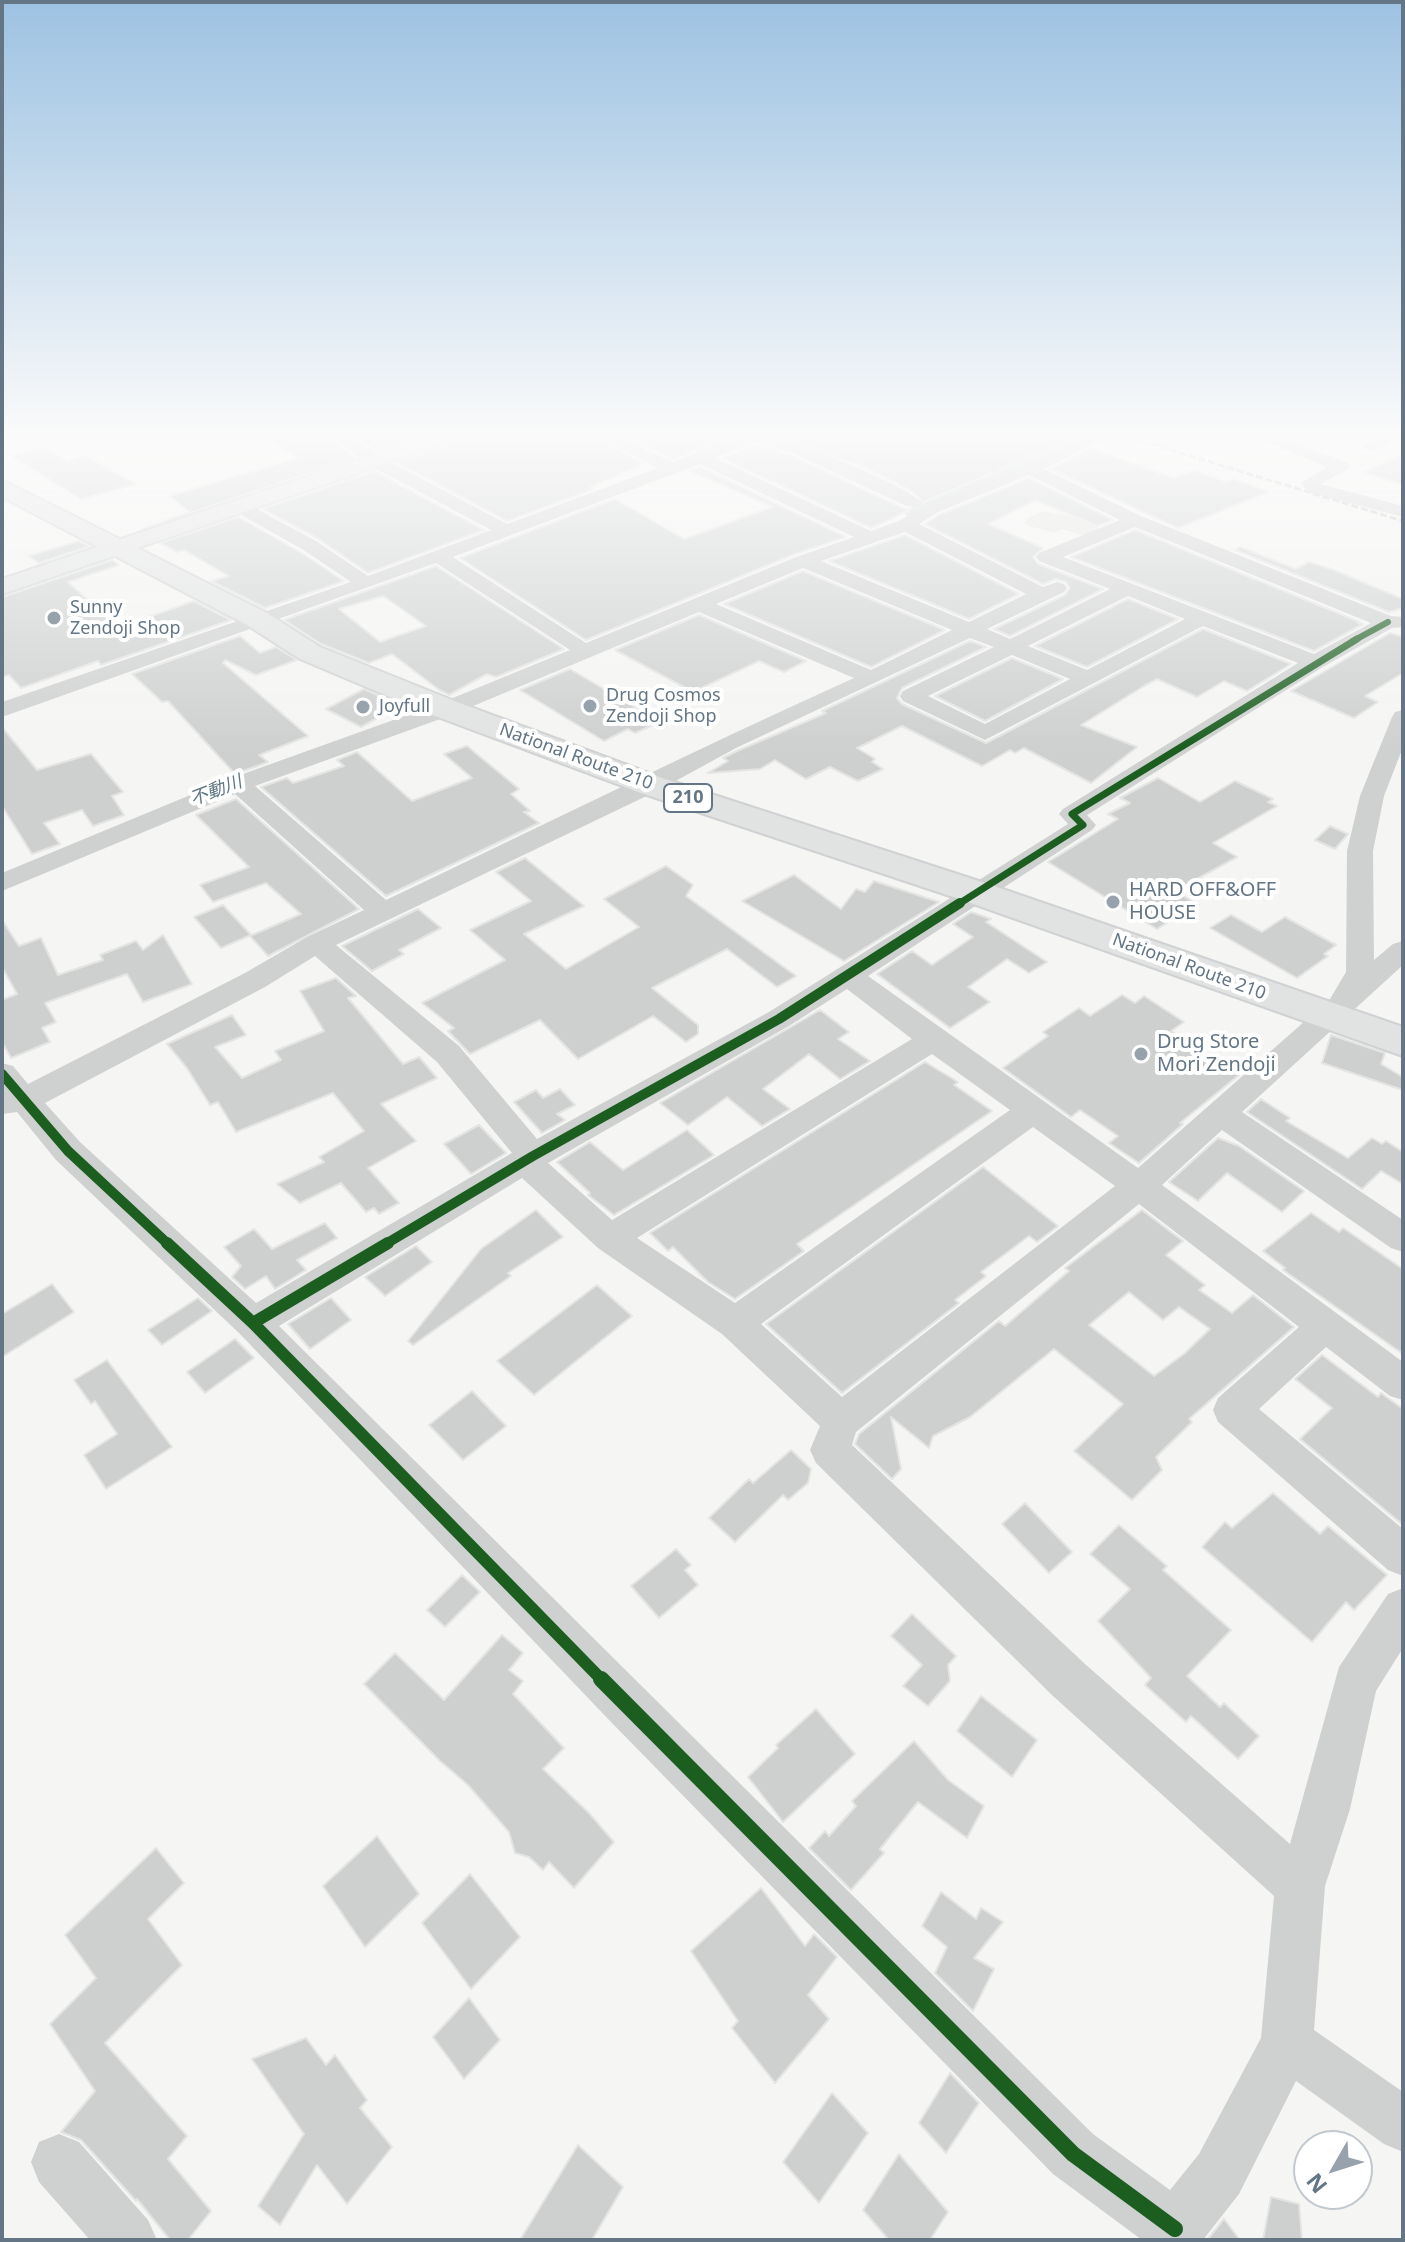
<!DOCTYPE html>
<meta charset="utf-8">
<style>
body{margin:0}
#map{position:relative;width:1405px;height:2242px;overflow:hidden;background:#f5f5f3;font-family:"Noto Sans",sans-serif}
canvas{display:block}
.frame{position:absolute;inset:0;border:4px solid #647685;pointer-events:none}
.north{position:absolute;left:1293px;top:2130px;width:80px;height:80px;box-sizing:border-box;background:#fff;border:2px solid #c1c8ce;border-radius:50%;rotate:231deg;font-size:22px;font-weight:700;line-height:32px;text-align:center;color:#647685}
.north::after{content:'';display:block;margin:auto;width:28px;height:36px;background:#97a2ac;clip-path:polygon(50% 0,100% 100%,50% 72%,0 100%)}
</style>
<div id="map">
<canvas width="1405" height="2242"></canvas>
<div class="frame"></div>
<div class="north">N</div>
</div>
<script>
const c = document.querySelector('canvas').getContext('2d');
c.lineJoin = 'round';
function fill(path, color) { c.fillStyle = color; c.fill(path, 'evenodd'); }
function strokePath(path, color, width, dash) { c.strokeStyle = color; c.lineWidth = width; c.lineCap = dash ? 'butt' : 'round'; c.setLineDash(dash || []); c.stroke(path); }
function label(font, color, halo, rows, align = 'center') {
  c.font = font + ' "Noto Sans","Noto Sans JP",sans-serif'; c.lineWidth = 8; c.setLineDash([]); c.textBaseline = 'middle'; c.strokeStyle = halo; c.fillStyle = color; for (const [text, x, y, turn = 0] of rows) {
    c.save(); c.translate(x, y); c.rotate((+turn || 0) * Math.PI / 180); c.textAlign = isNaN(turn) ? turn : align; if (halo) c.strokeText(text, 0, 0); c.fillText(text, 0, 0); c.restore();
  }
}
fill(new Path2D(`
 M1044 511C1064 515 1090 518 1104 533L1091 538 1062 529 1054 533 1023 524 1031 516Z`), '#e4e8e1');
fill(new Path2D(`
 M1062 435H1091L1088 440 939 508 926 518H908L905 513 921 498Z`), '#ccd6d8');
const building = new Path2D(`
 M260 435H327L354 458 143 529 190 512 170 496 299 458Z
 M354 435H422L376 450Z
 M464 435H590L644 464 590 487 594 489 507 521 398 463 459 442Z
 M621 435H735L673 459Z
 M771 435H1052L1068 441 924 502 911 491 867 468Z
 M757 445 792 456 905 509H912L871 528 723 458Z
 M44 448 68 461 85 456 136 484 81 499 12 456Z
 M1090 449 1174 478 1194 470 1226 482 1234 479 1268 492 1178 528 1051 469Z
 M1403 454V485L1364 472Z
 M700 467 846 537 795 554 586 640 460 558 615 499 684 539 773 507 690 471Z
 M374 471 484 530 368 573 317 538 263 509Z
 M1029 478 1113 520 1097 526 1035 500 988 524 1043 548 1033 557 1038 564 1103 589 1010 636 994 629 1065 595 1070 588 1066 582 1056 579 1043 584 925 524 939 515Z
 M238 517 300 552 344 581 265 608 211 581 229 576 184 550 177 552 160 543Z
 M1135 530 1360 622 1358 623 1363 624 1314 651 1071 557Z
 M905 535 1019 594 969 619 829 561Z
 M79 541 90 546 39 563 29 556Z
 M1240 547 1296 569 1309 562 1334 570 1403 599V608L1389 612 1235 550Z
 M112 560 119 565 68 582 118 628 194 601 231 620 101 665 98 661 21 688 9 675 2 677V597Z
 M436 566 564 649 496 677 487 674 449 695 438 689 392 654 369 663 321 644 284 620ZM383 596 426 626 380 642 339 609Z
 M803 571 945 630 871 667 724 604Z
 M1128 599 1178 619 1087 667 1035 646Z
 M699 615 806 661 784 672 759 661 693 692 615 650Z
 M1203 629 1291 664 1247 691 1224 681 1197 697 1157 679 1144 686 1081 725 1137 747 1091 783 1024 748 1015 753 1010 750 982 766 902 726 857 748 875 759 872 762 883 769 858 781 830 767 806 779 775 760 760 769 708 773 728 761 723 758 737 751 826 713 822 711 970 641 986 647 902 688 897 698 902 704 986 743Z
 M1390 633 1403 637V673L1365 696 1378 702 1354 718 1291 691Z
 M240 636 260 653 276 647 297 660 256 675 225 660 223 663 308 736 259 755 268 762 235 774 168 701 162 702 132 674Z
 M1012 658 1063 679 985 721 935 696Z
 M570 669 660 722 635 733 628 729 604 741 520 690Z
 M364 689 401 705 361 727 326 709Z
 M2 727 37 770 91 754 123 792 112 796 124 815 93 826 82 810 44 823 60 844 32 854 2 806Z
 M467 746 519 789 511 794 530 811 524 812 539 823 386 896 261 787 287 778 293 783 344 766 337 760 357 752 412 801 472 778 444 754Z
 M1158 778 1200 802 1235 781 1273 799 1268 802 1277 806 1213 843 1237 857 1175 891 1197 904 1157 929 1048 862 1118 819 1108 814 1130 803 1120 798Z
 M236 799 359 909 268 956 250 936 301 914 266 883 213 902 200 885 249 867 196 815Z
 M1330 826 1348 834 1335 849 1315 840Z
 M525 858 584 906 524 934 566 969 639 927 604 899 666 866 693 885 686 896 796 976 777 987 727 949 652 988 698 1025V1034L686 1042 653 1016 578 1059 540 1020 470 1054 448 1031 454 1028 422 1003 505 960 470 930 531 901 496 872Z
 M794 875 841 909 856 889 865 892 874 881 939 902 844 961 742 901Z
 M223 905 251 935 221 948 194 917Z
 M418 909 441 928 399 950 404 954 372 971 342 946Z
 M971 912 991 919 986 922 1047 962 1029 973 1007 959 968 987 990 1002 950 1028 877 974 912 951 932 965 973 937 953 924Z
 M1231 915 1262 932 1285 917 1336 945 1324 954 1328 956 1297 978 1210 928Z
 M2 920 19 946 41 938 58 975 103 960 100 955 136 941 143 950 163 935 192 984 143 1002 127 974 45 1003 56 1022 42 1028 50 1042 11 1058 2 1042V1000L17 994 2 967Z
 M336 978 356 996 348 998 403 1064 419 1057 437 1078 381 1104 416 1141 368 1168 399 1203 379 1214 374 1208 366 1212 341 1183 300 1203 277 1184 324 1162 319 1157 364 1131 333 1093 236 1132 218 1102 210 1105 187 1068 167 1044 232 1015 246 1035 215 1047 242 1078 281 1060 275 1051 324 1031 300 991Z
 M1122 995 1135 1003 1144 996 1184 1022 1171 1031 1239 1075 1180 1123 1183 1124 1139 1163 1109 1143 1118 1136 1080 1110 1071 1117 1003 1068 1048 1036 1043 1032 1079 1008 1090 1016Z
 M820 1010 849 1032 838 1039 870 1061 840 1079 809 1054 763 1089 790 1109 762 1126 727 1097 688 1125 660 1103Z
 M1331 1035 1385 1053 1381 1064 1403 1077V1090L1322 1063Z
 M925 1062 958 1082 954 1085 992 1111 797 1244 804 1251 735 1299 708 1282 673 1247 668 1251 650 1233Z
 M560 1089 575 1105 557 1114 565 1120 542 1133 514 1102 536 1090 543 1098Z
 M1261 1099 1290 1118 1286 1121 1348 1158 1372 1138 1382 1144 1386 1141 1403 1152V1184L1381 1171 1362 1189 1247 1112Z
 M479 1125 506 1153 471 1174 444 1144Z
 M687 1130 714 1155 614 1215 588 1195 590 1193 557 1162 590 1142 623 1170Z
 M1218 1138 1239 1146 1304 1191 1282 1212 1227 1173 1198 1201 1169 1182Z
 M983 1167 1058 1226 1037 1242 1029 1236 981 1272 986 1276 955 1300 959 1303 842 1393 766 1324Z
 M536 1210 563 1237 508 1273 511 1276 413 1345 408 1341 481 1249Z
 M1142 1210 1183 1241 1166 1255 1205 1285 1199 1290 1232 1313 1253 1295 1294 1327 1189 1419 1192 1422 1156 1457 1162 1470 1132 1500 1074 1451 1123 1404 1054 1349 970 1417 933 1436 929 1448 891 1417 901 1469 892 1479 855 1444 859 1434 999 1321 1005 1326 1069 1271 1065 1268ZM1129 1292 1163 1320 1179 1307 1210 1329 1184 1354 1154 1376 1089 1325Z
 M1311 1213 1339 1232 1343 1228 1403 1269V1354L1283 1270 1285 1268 1263 1251Z
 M325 1223 337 1238 297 1260 306 1270 275 1289 266 1276 245 1289 232 1277 241 1266 224 1247 254 1229 272 1249Z
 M416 1246 432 1262 385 1296 365 1277Z
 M52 1284 74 1312 2 1357V1314Z
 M597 1285 632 1316 534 1395 497 1361Z
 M198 1298 212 1311 162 1345 148 1330Z
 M331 1298 351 1320 310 1349 288 1324Z
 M235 1339 254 1358 205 1393 187 1372Z
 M1322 1355 1378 1397 1381 1393 1403 1409V1525L1300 1439 1332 1408 1295 1379Z
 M107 1360 172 1447 106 1489 84 1455 117 1434 95 1401 91 1404 74 1380Z
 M472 1391 506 1426 463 1460 429 1425Z
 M791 1450 811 1469 808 1483 788 1500 783 1495 735 1542 709 1518 749 1479 753 1483Z
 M1273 1493 1320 1534 1328 1526 1387 1575 1354 1610 1346 1602 1312 1642 1202 1547 1225 1522 1232 1528Z
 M1025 1503 1072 1552 1049 1573 1002 1524Z
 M1119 1525 1167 1566 1163 1570 1231 1630 1187 1676 1220 1707 1224 1703 1259 1736 1238 1759 1191 1716 1186 1722 1145 1685 1151 1678 1098 1621 1130 1589 1090 1554Z
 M676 1549 691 1565 685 1570 698 1585 659 1618 631 1586Z
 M462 1575 480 1592 445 1627 427 1610Z
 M912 1614 956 1656 948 1665 950 1681 928 1706 903 1686 922 1665 891 1636Z
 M502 1635 523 1653 509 1670 523 1681 513 1694 564 1748 543 1769 589 1813 614 1842 574 1888 549 1862 543 1870 529 1857 515 1853 509 1832 468 1785 440 1761 364 1684 395 1653 444 1700Z
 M981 1696 1037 1740 1012 1777 957 1731Z
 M816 1709 855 1754 783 1822 748 1777 778 1748 776 1745Z
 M914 1741 948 1780 984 1806 967 1838 918 1802 880 1849 884 1853 851 1890 809 1848 825 1831 829 1836 856 1806 852 1801Z
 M377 1836 419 1894 365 1947 323 1886Z
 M156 1848 184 1883 148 1919 182 1965 105 2043 187 2136 168 2159 211 2211 188 2240H170L137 2199 136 2201 81 2140 61 2132 95 2091 50 2024 96 1978 65 1935Z
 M470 1874 520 1937 471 1989 422 1923Z
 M761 1888 805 1946 814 1934 837 1957 808 1995 829 2019 775 2083 732 2028 738 2021 691 1951Z
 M941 1892 976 1919 981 1908 1003 1922 974 1958 994 1969 973 2011 935 1973 947 1947 922 1926Z
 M469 1998 500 2040 464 2079 433 2037Z
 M306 2038 326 2065 335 2055 367 2100 360 2108 392 2147 347 2204 317 2165 280 2225 258 2206 304 2134 252 2059Z
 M950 2073 979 2103 946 2153 919 2123Z
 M832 2093 868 2133 819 2203 783 2162Z
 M578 2145 623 2187 592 2240H520Z
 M899 2154 948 2212 930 2240H889L863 2210Z
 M1271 2197 1299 2204 1302 2240H1263Z
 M1224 2219 1240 2240H1207Z`);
fill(building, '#ced0d0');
strokePath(building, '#e4e4e3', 2);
const major = new Path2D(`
 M431 435H461L458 439 2 594V579Z
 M1085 435H1111L1108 439 1095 441Z`);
const highway = new Path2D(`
 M2 480 267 613 320 647 457 702 662 778 991 885 1403 1027V1056L965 901 638 792 435 716 300 659 247 625 2 497Z`);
strokePath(major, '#d0d2d2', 4);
strokePath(highway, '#d0d1d2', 4);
fill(new Path2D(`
 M330 435H349L381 457 507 524 658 468 593 435H614L673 462C696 454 724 438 749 435 775 432 903 482 921 502L918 506H906L793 453 757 442 715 458 871 531 899 521 926 504 1024 465 1087 435H1105L1104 439 1044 469 1141 516 1391 616 1403 617V627L1392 628 1323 667 1087 815 1096 825 1092 830 868 976 1138 1168 1330 999 1346 972 1347 851 1360 796 1392 717 1395 712 1403 710V747L1384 796 1373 851 1374 960 1393 944 1403 941V965L1242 1112 1403 1220V1252L1391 1248 1222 1130 1162 1185 1403 1362V1400L1390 1396 1326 1347 1259 1409 1403 1529V1576L1388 1570 1218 1422 1213 1410 1218 1398 1299 1327 1139 1204 856 1432 852 1445 1085 1664 1290 1844 1339 1667 1388 1594 1403 1588V1648L1376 1691 1350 1809 1325 1886 1314 2030 1403 2092V2152L1384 2144 1296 2081 1239 2194 1203 2240H1142L1053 2174 611 1722 240 1334 56 1160 17 1112 2 1114V1063L13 1066 28 1084 245 973 307 937 364 910 235 794 2 891V873L229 779 438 704 570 650 436 563 2 717V702L351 582 302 549 234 511 231 507 234 503H246L316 541 368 576 491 530 369 465ZM700 464 854 537 796 557 586 643 453 557ZM1029 475 1120 520 1039 553 1036 557 1039 561 1110 589 1010 639 987 629 1064 592 1067 588 1064 584 1057 582 1043 587 919 524 938 512ZM1135 527 1371 623 1314 654 1063 557ZM905 532 1026 594 969 622 821 561ZM803 568 952 630 871 670 716 604ZM1128 596 1185 619 1087 670 1028 646ZM699 612 854 678C696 749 542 826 386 900L255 786 454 714ZM1203 626 1298 663 1063 809 1059 814 1068 824 769 1012 537 1139 459 1046 336 945 659 790 736 748 970 638 994 647 903 691 900 696 903 701 985 740ZM1012 655 1070 679 985 724 928 696ZM315 956 437 1062 512 1153 256 1303 80 1142 45 1103 265 987ZM847 989 912 1039 612 1220 548 1163 789 1026ZM932 1054 1010 1110 735 1303 637 1238ZM1033 1127 1115 1186 842 1397 761 1324ZM522 1178 598 1248 722 1334 820 1426 810 1450 816 1463 1053 1696 1274 1896 1261 2038 1199 2154 1170 2190 1093 2134 279 1326Z
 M1249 435H1272L1347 462 1350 466 1347 470 1320 484 1403 506V517L1308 492 1301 483 1327 467Z
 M1381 435H1402L1377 450H1365L1363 446Z
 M59 2134 79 2142 148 2220 157 2240H90L39 2182 31 2162 39 2142Z`), '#cfd0d0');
fill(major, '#e1e2e2');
fill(highway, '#e1e2e2');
strokePath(new Path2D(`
 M1122 435 1403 521`), '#c5c5c6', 3, [7, 3]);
strokePath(new Path2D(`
 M1353 641 1388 622`), '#1b5e20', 6);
strokePath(new Path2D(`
 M957 905 1083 825 1072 814 1357 639`), '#1b5e20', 7);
strokePath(new Path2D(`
 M2 1074 68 1151 169 1245
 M384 1245 533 1156 779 1019 960 903`), '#1b5e20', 10);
strokePath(new Path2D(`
 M167 1243 253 1323 603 1681
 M253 1323 388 1243`), '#1b5e20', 12);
strokePath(new Path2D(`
 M601 1679 1073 2154 1175 2229`), '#1b5e20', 16);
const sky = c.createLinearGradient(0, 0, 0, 749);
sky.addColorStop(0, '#9dc2e2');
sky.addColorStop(0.58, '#fafafa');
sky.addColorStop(1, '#fafafa00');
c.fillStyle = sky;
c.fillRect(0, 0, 1405, 749);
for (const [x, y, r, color] of [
 [54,618,8,"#97a2ac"],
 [590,706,8,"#97a2ac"],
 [363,707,8,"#97a2ac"],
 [1113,902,8,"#97a2ac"],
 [1141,1054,8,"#97a2ac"]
]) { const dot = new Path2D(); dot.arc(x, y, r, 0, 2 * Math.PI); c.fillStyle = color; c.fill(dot); strokePath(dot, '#fff', 3); }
label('18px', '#647685', '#fff', [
 ["Sunny",70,608],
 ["Zendoji Shop",70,629],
 ["Drug Cosmos",606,696],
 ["Zendoji Shop",606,717],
 ["Joyfull",379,707]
], 'left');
label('18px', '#647685', '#fff', [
 ["National Route 210",576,757,20],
 ["National Route 210",1189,967,20]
]);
label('italic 18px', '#5f7882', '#fff', [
 ["不動川",216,791,-21]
]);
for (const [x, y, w] of [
 [688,798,48]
]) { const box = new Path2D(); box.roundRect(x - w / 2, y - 14, w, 28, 6); c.fillStyle = '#fff'; c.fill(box); strokePath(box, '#647685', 2); }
label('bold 18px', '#647685', null, [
 ["210",688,798]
]);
label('20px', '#647685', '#fff', [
 ["HARD OFF&OFF",1129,890],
 ["HOUSE",1129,913],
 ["Drug Store",1157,1042],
 ["Mori Zendoji",1157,1065]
], 'left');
</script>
